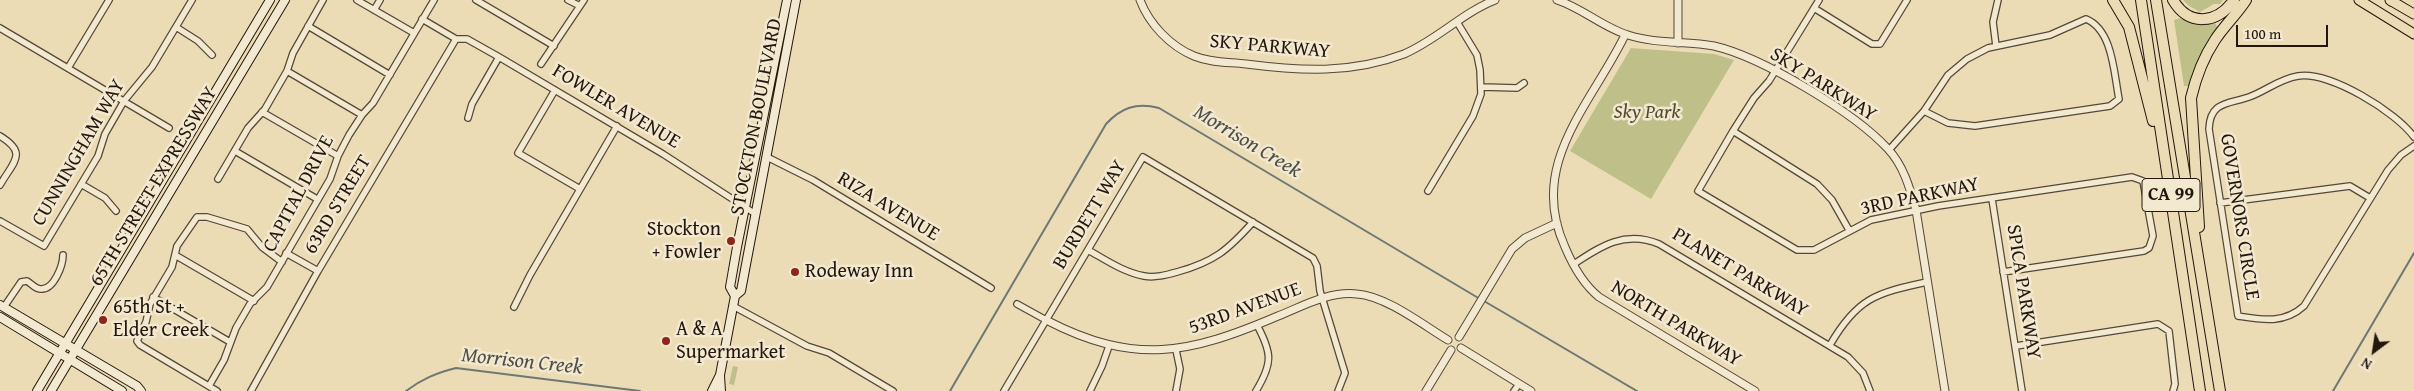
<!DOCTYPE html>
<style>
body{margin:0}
#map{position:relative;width:2414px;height:391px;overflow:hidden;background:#ecdcb6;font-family:"Gentium Book Plus",serif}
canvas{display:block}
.north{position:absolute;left:2349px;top:326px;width:50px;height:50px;-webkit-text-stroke:4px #f3e8d0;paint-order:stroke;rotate:211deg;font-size:14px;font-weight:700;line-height:20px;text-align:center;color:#23160c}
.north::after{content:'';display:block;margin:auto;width:18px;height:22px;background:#23160c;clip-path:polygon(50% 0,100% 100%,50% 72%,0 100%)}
.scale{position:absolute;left:2236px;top:25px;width:92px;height:22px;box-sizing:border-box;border:2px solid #23160c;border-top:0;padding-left:6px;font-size:15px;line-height:18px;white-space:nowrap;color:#23160c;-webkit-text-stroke:4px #f3e8d0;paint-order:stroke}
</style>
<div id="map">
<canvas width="2414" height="391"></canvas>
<div class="north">N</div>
<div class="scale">100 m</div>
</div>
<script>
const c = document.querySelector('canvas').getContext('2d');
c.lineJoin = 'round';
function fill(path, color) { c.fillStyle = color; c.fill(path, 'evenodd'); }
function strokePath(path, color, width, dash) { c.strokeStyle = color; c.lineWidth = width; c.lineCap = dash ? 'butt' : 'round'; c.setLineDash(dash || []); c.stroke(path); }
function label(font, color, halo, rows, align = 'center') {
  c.font = font + ' "Gentium Book Plus",serif'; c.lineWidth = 5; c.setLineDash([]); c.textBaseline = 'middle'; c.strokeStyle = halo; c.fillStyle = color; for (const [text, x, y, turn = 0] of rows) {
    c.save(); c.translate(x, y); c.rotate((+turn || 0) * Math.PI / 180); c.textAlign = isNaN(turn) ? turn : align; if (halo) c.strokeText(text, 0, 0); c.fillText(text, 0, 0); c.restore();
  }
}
fill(new Path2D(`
 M2183 0H2223L2220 4H2214L2200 12 2189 6Z
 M2180 18 2198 25 2215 23 2218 28 2199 57 2189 86H2184L2174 20Z
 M1631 48 1714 54 1734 60 1651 199 1570 151Z
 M733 366 738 367 734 385 729 384Z`), '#bebf89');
strokePath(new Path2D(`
 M1484 301 1637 391
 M406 391C422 379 436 373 456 368L640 391
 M950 391 1106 124C1121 108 1136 102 1159 108L1480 299
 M2333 391 2414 253`), '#6c7873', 2);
const minor = new Path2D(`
 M357 0 414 33
 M476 0 554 46
 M568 0 580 6
 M1819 0 1769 81 1754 98 1733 131 1698 191 1797 250H1814L1871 220 1938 206 2132 177 2143 181 2153 236 2149 248 2144 251 2003 272
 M1814 8 1872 44H1880L1907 0
 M374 10 380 0
 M422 19 456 39
 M308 26 390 75
 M176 27 198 41 212 55
 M0 28 169 128
 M456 39H467L499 57 663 154 754 213
 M1996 46 1993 22 1998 0
 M541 64 584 0
 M68 68 109 0
 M287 71 362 115
 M1482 87 1517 88 1524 83
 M555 90 518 153 580 189
 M262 112 338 156
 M468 118 472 104 499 57
 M1733 131 1817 184 1832 200 1849 230
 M0 136C28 153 14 161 0 185
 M2414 137C2396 112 2330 71 2298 76 2279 79 2266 91 2249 97 2229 104 2210 101 2209 129L2238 316C2263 320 2284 324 2304 306L2388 170 2401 155 2414 146
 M1889 150 1924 111 1948 75 1967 59 1988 48 2050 35 2086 19C2113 30 2114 74 2119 99L2110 106 1975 126 1948 123 1924 111
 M235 151 317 199
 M767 157 813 180 991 288
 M218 179 248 128 265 109 287 71 293 53 323 0
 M81 184 105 198 116 211
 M1428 191 1473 116 1481 94 1480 70 1477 55 1457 22
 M1992 199 2022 391
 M2220 203 2350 186 2370 198
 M0 221 44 246 98 156 105 134 124 101 152 67 192 0
 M1088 250C1106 260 1123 272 1144 276 1155 278 1166 275 1177 272 1214 262 1228 250 1253 222
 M286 253 318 271
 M175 255 254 301
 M1574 264C1601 246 1625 230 1659 244L1848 357 1863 373 1870 391
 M153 297 230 342
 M1017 304 1046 320
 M733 306 807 346 829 353 893 391
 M4 307 21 282 27 281C32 284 35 289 41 289 54 290 63 265 63 255
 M514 307 530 275 617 126
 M1830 345C1857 298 1876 293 1927 282
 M2016 346 2158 324 2169 331 2175 384 2173 391
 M209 386 224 360 236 328 250 304 267 287 330 179 338 156 349 135 362 115 373 103 434 0
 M217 391 140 345 137 341 146 322 150 304 172 267 177 246 197 217H207L247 229 262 247 282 262
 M251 391 318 271 456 39
 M1004 391 1143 157 1313 258 1317 266 1320 291 1345 373 1338 391
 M1090 391 1102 366 1109 346
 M1176 391 1180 369 1176 350
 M1256 391C1273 363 1272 353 1257 325
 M1514 391 1519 384`);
const tertiary = new Path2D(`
 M1140 0C1149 24 1170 46 1194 56 1211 63 1229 62 1246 64 1301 71 1351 74 1404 54 1437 40 1462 13 1495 0
 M1557 0C1582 8 1604 28 1628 35 1656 44 1685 41 1714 46 1762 57 1855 113 1888 149 1904 166 1910 189 1916 210L1945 391
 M1678 0V43
 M1625 35C1591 105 1527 164 1565 247 1573 266 1583 284 1599 297L1755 391
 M1046 320C1135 366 1189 354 1278 316 1303 306 1329 291 1357 294 1386 296 1423 325 1448 340
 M1459 337 1512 249 1525 238 1557 223
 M1461 348 1531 391
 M1426 391 1451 350`);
const secondary = new Path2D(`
 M735 296 741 291 796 0
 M0 305 137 386 141 391
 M0 317 122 391
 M720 376 721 391
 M37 391 270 0
 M51 391 285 0
 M712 391 720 375 735 296 730 287 737 247 787 0`);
const primary = new Path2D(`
 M2359 0 2414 34
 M2390 0 2414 14`);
const motorway = new Path2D(`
 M2113 0 2129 27 2153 121
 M2141 0 2200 391
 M2156 0 2220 391
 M2173 0C2189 27 2217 24 2234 0
 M2391 0 2392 1
 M2199 227 2191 98C2196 77 2203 58 2215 40 2224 26 2237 14 2246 0`);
strokePath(minor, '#554836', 8);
strokePath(tertiary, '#554836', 9);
strokePath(secondary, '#23160c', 10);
strokePath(primary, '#23160c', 11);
strokePath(motorway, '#23160c', 12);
strokePath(minor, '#f3e8d0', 5.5);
strokePath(tertiary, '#f3e8d0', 7);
strokePath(secondary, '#f3e8d0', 8);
strokePath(primary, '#ecdcb6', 9);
strokePath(motorway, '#ecdcb6', 10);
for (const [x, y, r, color] of [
 [731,241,5,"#8f2418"],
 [795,272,5,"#8f2418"],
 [103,320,5,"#8f2418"],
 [666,341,5,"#8f2418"]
]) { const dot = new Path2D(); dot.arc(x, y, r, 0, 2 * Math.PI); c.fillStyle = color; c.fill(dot); strokePath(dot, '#f3e8d0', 2); }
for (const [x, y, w] of [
 [2171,195,58]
]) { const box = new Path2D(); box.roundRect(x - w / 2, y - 16.5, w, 33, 4); c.fillStyle = '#f3e8d0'; c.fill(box); strokePath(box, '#23160c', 1); }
label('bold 19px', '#23160c', null, [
 ["CA 99",2171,195]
]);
label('20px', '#23160c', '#f3e8d0', [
 ["SKY PARKWAY",1270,47,5],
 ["SKY PARKWAY",1823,85,32],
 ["FOWLER AVENUE",616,107,31],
 ["STOCKTON BOULEVARD",757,117,-79],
 ["CUNNINGHAM WAY",79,153,-60],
 ["65TH STREET EXPRESSWAY",154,187,-59],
 ["CAPITAL DRIVE",299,194,-62],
 ["3RD PARKWAY",1920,197,-12],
 ["63RD STREET",338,205,-59],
 ["RIZA AVENUE",888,207,31],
 ["BURDETT WAY",1090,215,-59],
 ["GOVERNORS CIRCLE",2239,217,81],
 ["PLANET PARKWAY",1740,273,31],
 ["SPICA PARKWAY",2023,292,81],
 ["53RD AVENUE",1245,309,-20],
 ["NORTH PARKWAY",1676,324,31]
]);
label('italic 20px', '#524932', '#f3e8d0', [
 ["Sky Park",1647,113]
]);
label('20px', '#23160c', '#f3e8d0', [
 ["Stockton",721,230,"right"],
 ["+ Fowler",721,253,"right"],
 ["Rodeway Inn",805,272],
 ["65th St +",113,308],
 ["Elder Creek",113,331],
 ["A & A",676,330],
 ["Supermarket",676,353]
], 'left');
label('italic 21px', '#4d4f48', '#f3e8d0', [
 ["Morrison Creek",1247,142,31],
 ["Morrison Creek",522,362,6]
]);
</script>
